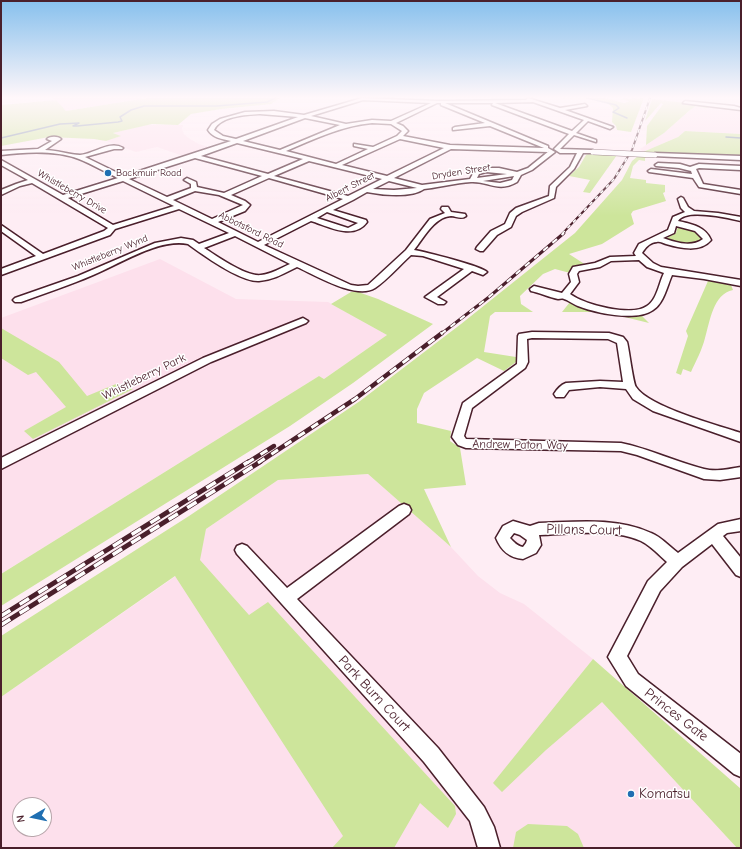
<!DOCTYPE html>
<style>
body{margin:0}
#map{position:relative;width:742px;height:849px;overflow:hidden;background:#feedf4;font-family:"Comic Neue",sans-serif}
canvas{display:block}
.frame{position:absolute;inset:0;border:2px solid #4a1f2b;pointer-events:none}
.north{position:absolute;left:12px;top:797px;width:40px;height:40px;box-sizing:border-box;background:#fff;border:1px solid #b7a5aa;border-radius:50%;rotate:261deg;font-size:11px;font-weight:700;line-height:16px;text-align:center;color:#4a1f2b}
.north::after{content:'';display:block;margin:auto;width:14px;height:18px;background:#1f6fb2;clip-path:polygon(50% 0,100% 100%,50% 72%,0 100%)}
</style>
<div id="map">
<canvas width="742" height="849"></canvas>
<div class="frame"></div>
<div class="north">N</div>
</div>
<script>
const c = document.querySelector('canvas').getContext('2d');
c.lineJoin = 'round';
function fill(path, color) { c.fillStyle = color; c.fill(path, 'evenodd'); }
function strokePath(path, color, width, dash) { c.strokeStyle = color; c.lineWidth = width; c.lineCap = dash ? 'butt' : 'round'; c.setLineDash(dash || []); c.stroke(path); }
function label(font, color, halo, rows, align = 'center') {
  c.font = font + ' "Comic Neue",sans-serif'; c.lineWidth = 3; c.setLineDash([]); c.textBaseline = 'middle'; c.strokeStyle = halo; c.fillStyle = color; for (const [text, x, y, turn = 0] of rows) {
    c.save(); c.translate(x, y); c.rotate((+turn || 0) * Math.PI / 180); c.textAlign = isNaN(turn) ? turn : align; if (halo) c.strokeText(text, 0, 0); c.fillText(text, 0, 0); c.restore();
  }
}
fill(new Path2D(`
 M52 98H147L66 111Z
 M696 106 706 108 711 106 741 110V134L685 131 678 137 643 152 640 149 664 133 690 110Z
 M146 125H183L182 129 184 134 190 139 199 144 212 148 186 157 157 147 136 152 106 141 120 136 113 133Z
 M160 259 236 299 328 302 387 335 324 379 319 376 1 574V318Z
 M368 474 451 547 478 576 500 593 524 604 593 659 578 678 602 702 737 848H1V697L199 560 206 529 278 480ZM20 805H44V829H20Z`), '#fde0ec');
fill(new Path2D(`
 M147 98H280L271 104 221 109 191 114 178 125 152 124 113 133 121 136 106 141 94 139 49 137 1 146V105L56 100 66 111Z
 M560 98H604L624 103 630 101 621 99 644 98 631 132 617 130 616 126 612 122 613 108C601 94 576 101 560 98Z
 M652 99 711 106 706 108 696 106 690 110 664 133 646 145 647 126 663 104 661 103 645 121Z
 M685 131 741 134V157L643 152 678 137Z
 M588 154 617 155 590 193 583 192 590 180 569 176 579 167 586 155Z
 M638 156H648L645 158V161L639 160 633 166 630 178 646 180V183L665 185V192L663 193 666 201 633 211 631 214 634 224 602 244 569 254 586 265C580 266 572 265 570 273L555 269 543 274 520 296 521 304 533 312H495L490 316 484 352 516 357V362L504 371 477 358 424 393 417 409V423L451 431 450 441 460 448 466 485 424 489 451 547 368 474 278 480 206 529 200 560 249 615 268 602 455 806 456 814 448 828 420 803 394 848H332L343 836 175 576 1 697V636L189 516 360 401 461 324 575 233 622 180 632 161Z
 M678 226 696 230 703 238V240C691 247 677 243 665 239L676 233Z
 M708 281 731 285 733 290C713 294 710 321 705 338 702 350 696 361 691 372L683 369 681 375 676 373 688 336 686 331Z
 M360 291 361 293 378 299 433 324 353 383 290 426 1 606V574L319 376 324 379 387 335 331 304 351 292Z
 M570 302 629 315H641L649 323 604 312H562Z
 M1 328 59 362 87 396 116 384 133 389 33 439 24 431 66 407 36 372 28 375 1 358Z
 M593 659 741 789V848H737L602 702 546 750 502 792 493 783Z
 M528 824 567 826 578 834 584 848H513L516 832Z`), '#cde59b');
strokePath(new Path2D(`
 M587 98 616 105 619 108 613 112 627 118
 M726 137 741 138
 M1 138 60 124 79 123 73 126H77L118 122 122 121 120 117 131 110 144 106H216L267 102 275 98`), '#778aa4', 1.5);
const minor = new Path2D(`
 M362 98 439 101 526 100 528 98 560 108 585 104 587 106 565 110 613 127 610 129 588 121 576 133 596 140V142L574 135 560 149 593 150 595 151V153H583L574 169 556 187 554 198 522 212 516 216 511 227 497 235 483 251H480L476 249 477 247 491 231 505 224 510 213 516 208 549 196 550 186 570 167 577 153H560L554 149 569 134 492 105 493 103H445L548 146V148L555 152 532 170 521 175 517 182C498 193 488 181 471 182 455 183 440 187 424 189 412 198 381 195 367 192L353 200 333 210 366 220 367 222C353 241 328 226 311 221L264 245 351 285 358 286 368 285 406 250 430 219 445 213 441 209 442 207H448L451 212 465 214 466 216C461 220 456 216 451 216 434 217 423 239 414 250 426 252 481 266 487 272L483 275 472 271 437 297 446 302 444 304H438L425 297 464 269 423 256 411 255C400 265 387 280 375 288 356 300 315 275 297 267 285 273 273 280 259 281 240 282 203 255 188 244 159 238 120 264 93 275 70 285 45 293 21 302H15L13 300 15 298 78 276 155 243 181 238 193 240 199 244 229 233 179 209 115 229 110 235 1 275V269L36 256 1 231V225L43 254 104 231 108 228 32 183 20 186 1 195V190L16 184 28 180 1 165V160L63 195 118 178C105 172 92 164 79 159 56 150 24 152 1 155V151L38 149 52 141 47 139C50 136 58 136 61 139L45 150C55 150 72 155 80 155 94 154 110 140 123 148L122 149H114L85 157 124 176 231 141C222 139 213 138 208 130L212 124 220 119 245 112 274 111 304 115ZM363 100 431 103 391 121 372 120 346 124 311 116ZM533 102 584 120 572 131 495 103ZM437 103H441V105L485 123 455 127 453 128V130L490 126 544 148 450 145 403 136 408 131 403 126 396 123ZM260 114 298 117 236 139 223 136 214 130C221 116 245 115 260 114ZM305 118 340 125 280 150 243 141ZM372 123 391 124 402 131 397 136 373 147 354 144V146L368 149 336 164 286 151C314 139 341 126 372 123ZM400 139 444 148 387 176 342 165ZM237 143 303 159 268 174 201 156ZM451 149 548 152 549 151 528 168 517 172 499 168H485L474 172 470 179 422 185 394 178ZM195 158 262 176 224 193 197 187 196 182 187 178 184 180 191 184V188L167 197 129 179ZM309 161 382 179 348 196 274 176ZM486 172 507 174 477 178 479 174ZM514 176 512 180 500 183 483 181ZM269 178 343 199 258 242 218 222 245 211 250 205 245 201 231 195ZM123 181 174 206 113 225 68 198ZM389 181 417 188 394 190 373 189ZM195 191 219 195 243 205 212 219 173 200ZM327 212 358 223 348 228 317 218ZM235 236 290 264C281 268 271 274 261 275 246 277 217 256 204 248Z
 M685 101 734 106 741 108V110L683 103Z
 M655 153 741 156V160L653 156 652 155Z
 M658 163 680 164 690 167 699 164 741 166V170L699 168 696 169 703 184 741 190V194L699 187 693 178 649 172 648 171 651 169 692 174 691 171 679 168 656 166 655 165Z
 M681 197 683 198 688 207 694 211 718 213 741 217V221C728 218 686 208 678 221 691 224 705 226 711 240 700 253 680 248 666 244 663 243 659 241 657 242 650 242 645 248 642 253L653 263 661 267 741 280V286L704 279 672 275C667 286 664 303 653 310 636 322 596 313 578 306 573 304 568 300 564 299 562 298 560 299 558 299 549 297 540 293 531 291L530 289 534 286 562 293 571 282 569 274 573 267 595 263 610 257 636 256 634 253 639 244 668 230 673 217 685 212 681 208 678 199ZM676 226 695 231 703 239C691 248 675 242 663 238L674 233ZM639 260 647 267 664 273C659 283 657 300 647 306 632 317 585 305 570 294L579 282 577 274 579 271 600 267 611 261Z
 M303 318 308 321 306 323 211 362 1 469V458L203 358Z
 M532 332 609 333 623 337 627 342C629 349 633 383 636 387 649 407 717 425 741 433V442L653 411 633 399 626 389 600 387 569 390 564 397H556L554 394C557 389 561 385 566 383L600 381 623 382 617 343 608 339 532 338 527 339 528 362 525 368 472 408 464 436 466 439 621 443C650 449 676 462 704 469 716 472 729 469 741 467V477L720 480 704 479 637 455 621 451 466 448 458 445 452 437 463 403 517 364 518 336 519 334Z
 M404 504 409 506 411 510 409 514 297 599 438 748 484 807 494 827 500 848H478L470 821 424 762 237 554 235 550 237 546 242 544 247 546 287 588 399 506Z
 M741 519V531L727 533 723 536 741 558V577L736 575 712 544 682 567 660 591 627 656 638 674 741 754V777L734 774 626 686 608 657 648 581 667 562C659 555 651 546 641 541 613 528 571 534 540 535H539L541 545 536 553 523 559C509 558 501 550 496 538L503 526 513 521 530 526 539 523C576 522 616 517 651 533 661 537 669 546 678 553L718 524ZM514 533 520 535 527 540 526 543 523 547C517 546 514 542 510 538Z`);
strokePath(minor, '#4a1f2b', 3);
fill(minor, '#fff');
const railFar3 = new Path2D(`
 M562 234 614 179 632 150 650 98`);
const railFar2 = new Path2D(`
 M441 334 489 297 564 233`);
const railFar1 = new Path2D(`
 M247 463 274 446
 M258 463 355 399 442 333`);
const rail = new Path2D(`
 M1 616 248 462
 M1 625 260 462`);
strokePath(railFar3, '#4a1f2b', 2);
strokePath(railFar2, '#4a1f2b', 3);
strokePath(railFar1, '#4a1f2b', 4.5);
strokePath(rail, '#4a1f2b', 5);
strokePath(railFar3, '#fff', 1.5, [4]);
strokePath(railFar2, '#fff', 2, [6]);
strokePath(railFar1, '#fff', 3, [8]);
strokePath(rail, '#fff', 3.5, [11]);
const minorBridge = new Path2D(`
 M593 152 655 155`);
strokePath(minorBridge, '#4a1f2b', 6, []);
strokePath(minorBridge, '#fff', 5);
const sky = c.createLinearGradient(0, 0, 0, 216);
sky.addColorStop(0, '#87c0ed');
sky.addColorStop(0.45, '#fff7fa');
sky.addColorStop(1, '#fff7fa00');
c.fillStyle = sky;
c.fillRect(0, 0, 742, 216);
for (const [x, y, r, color] of [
 [108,173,4,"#1f6fb2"],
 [631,794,4,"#1f6fb2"]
]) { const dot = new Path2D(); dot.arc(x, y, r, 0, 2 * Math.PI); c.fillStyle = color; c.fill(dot); strokePath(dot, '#fff', 1.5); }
label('10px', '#4a1f2b', '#fff', [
 ["Dryden Street",461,172,-9],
 ["Albert Street",350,187,-27],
 ["Whistleberry Drive",72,192,30],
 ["Abbotsford Road",251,230,26],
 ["Whistleberry Wynd",110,253,-22]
]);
label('10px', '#4a1f2b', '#fff', [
 ["Backmuir Road",116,173]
], 'left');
label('12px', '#4a1f2b', '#fff', [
 ["Whistleberry Park",144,377,-26],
 ["Andrew Paton Way",520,445,1]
]);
label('14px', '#4a1f2b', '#fff', [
 ["Pillans Court",584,530,1],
 ["Park Burn Court",374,694,47],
 ["Princes Gate",676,715,38]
]);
label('14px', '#4a1f2b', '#fff', [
 ["Komatsu",639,794]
], 'left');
</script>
